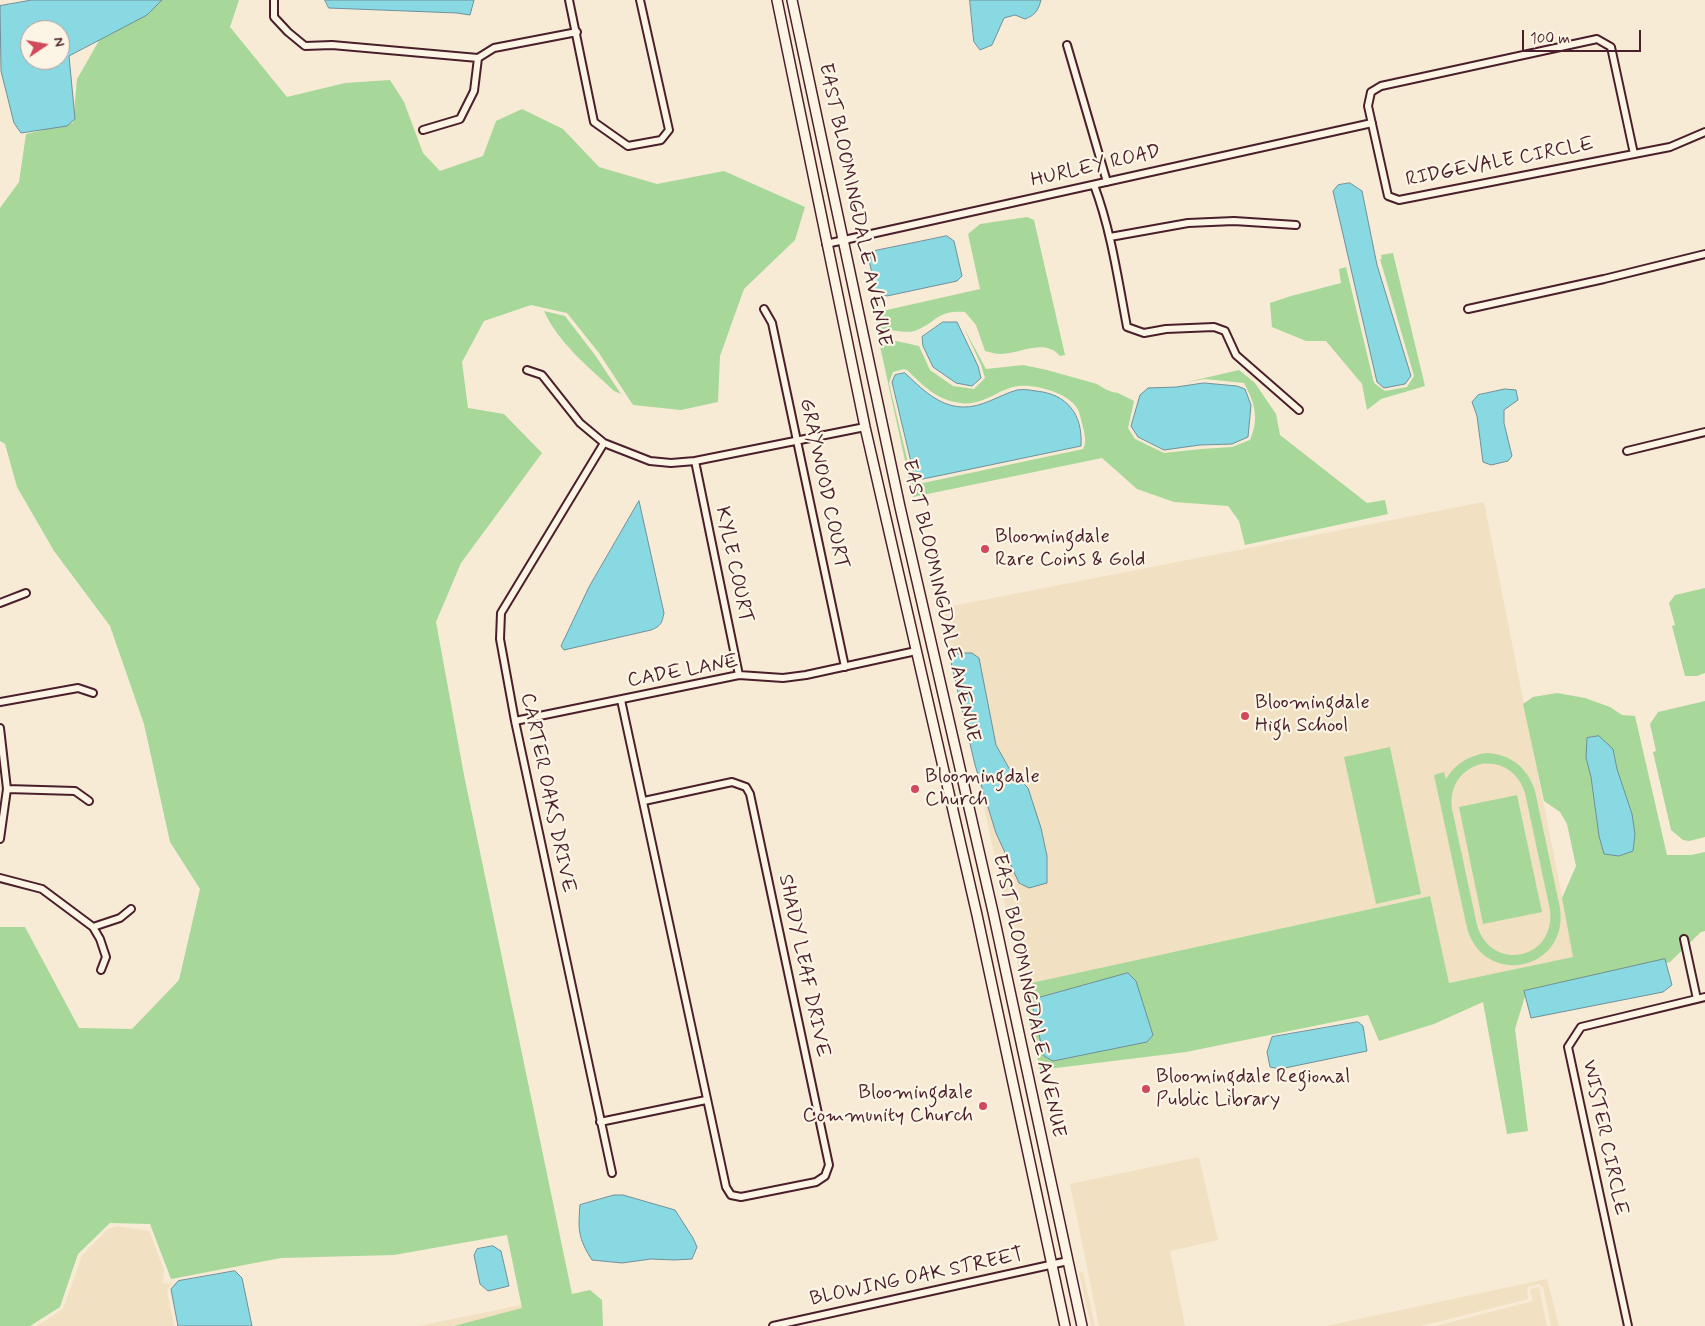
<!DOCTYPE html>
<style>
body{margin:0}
#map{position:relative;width:1705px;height:1326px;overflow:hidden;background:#f7ebd5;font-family:Mynerve,sans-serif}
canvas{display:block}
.north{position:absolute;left:20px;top:20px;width:50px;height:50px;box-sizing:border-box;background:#fcf5e5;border:1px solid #b59f9b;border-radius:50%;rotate:78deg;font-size:14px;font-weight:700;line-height:20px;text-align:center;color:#4a1f2b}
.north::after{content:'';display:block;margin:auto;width:18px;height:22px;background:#d1495b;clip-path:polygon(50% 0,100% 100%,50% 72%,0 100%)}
.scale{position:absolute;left:1522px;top:30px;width:119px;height:22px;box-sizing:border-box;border:2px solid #4a1f2b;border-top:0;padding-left:6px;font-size:15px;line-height:18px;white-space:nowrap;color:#4a1f2b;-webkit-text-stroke:4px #fcf5e5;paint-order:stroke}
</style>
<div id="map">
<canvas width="1705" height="1326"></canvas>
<div class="north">N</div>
<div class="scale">100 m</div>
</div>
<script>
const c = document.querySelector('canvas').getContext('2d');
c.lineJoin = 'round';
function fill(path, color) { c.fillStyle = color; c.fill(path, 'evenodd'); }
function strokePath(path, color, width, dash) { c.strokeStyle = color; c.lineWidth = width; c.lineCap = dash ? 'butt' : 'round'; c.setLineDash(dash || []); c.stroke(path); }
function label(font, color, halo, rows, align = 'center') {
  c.font = font + ' Mynerve,sans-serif'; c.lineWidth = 4.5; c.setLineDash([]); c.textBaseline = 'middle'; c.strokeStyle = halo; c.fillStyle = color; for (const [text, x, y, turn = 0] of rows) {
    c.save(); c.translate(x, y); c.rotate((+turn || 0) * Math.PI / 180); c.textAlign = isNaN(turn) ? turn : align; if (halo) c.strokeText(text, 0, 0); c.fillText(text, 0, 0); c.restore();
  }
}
fill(new Path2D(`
 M1484 502 1574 957 1449 983 1429 896 1022 985 942 608Z
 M1199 1157 1218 1240 1170 1251 1185 1326H1099L1070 1184Z
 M117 1226 149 1231 164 1270 163 1283 171 1284 167 1290 174 1326H37L63 1309 82 1256 108 1229Z
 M1083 1272 1095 1326H1091L1079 1273Z
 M1547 1279 1559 1326H1551L1543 1287 1539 1284 1527 1287 1528 1299 1421 1326H1326Z
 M1539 1287 1547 1326H1436L1533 1301 1530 1289Z
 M576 1294 583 1326H418Z`), '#f1e0c2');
fill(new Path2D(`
 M159 0H239L230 27 287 97 345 83 390 80 404 102 423 153 440 171 483 156 496 121 522 109 563 129 599 167 657 184 724 171 805 207 795 240 744 289 720 356 718 402 681 410 633 405 599 353 567 313 531 305 484 321 462 362 468 408 504 414 542 453 461 563 436 622 464 775 572 1294 590 1290 602 1300 603 1326H454L522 1308 507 1235 394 1255 281 1258 171 1279 150 1224 110 1223 78 1254 60 1307 30 1326H0V927H25L79 1028 132 1029 179 980 200 889 170 842 144 724 110 626 54 551 17 487 5 444 0 441V208L19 182 26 134 73 123 77 79 100 39Z
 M1027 217 1034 220 1065 355 1060 356C1045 338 1021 353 1001 354 996 354 990 352 985 351L976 325 965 312C937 310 937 322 917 330 905 335 894 328 882 331L877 326 876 314 878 312 980 289 968 234 980 224Z
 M1393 253 1425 386 1381 399 1367 410 1362 384 1326 341H1306L1272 327 1270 303 1291 296 1341 283 1339 269 1346 267 1374 383 1385 391 1407 387 1414 376 1380 259H1382L1381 255Z
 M544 311 565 316 595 355 621 394 614 391C589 367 559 344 544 311Z
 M964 328 986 369 1023 365 1047 370 1097 384 1105 389 1112 392 1118 393 1134 401 1128 428 1135 439 1164 453 1201 449 1232 447 1250 440C1260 417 1254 402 1244 383L1205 379 1187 382 1239 370 1255 383 1276 414 1280 435 1367 503 1385 500 1388 514 1245 545 1239 521 1228 506 1174 502 1137 489 1102 458 913 497 878 337 919 346 930 370 953 386 974 389 985 378 981 365ZM904 369 907 370C924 386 936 400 961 403 982 407 999 388 1019 386 1036 384 1068 393 1077 408 1079 411 1080 416 1081 419 1083 429 1088 440 1083 449L923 483 914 482 912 480 889 383 893 372Z
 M1705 588V673L1697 676H1685L1672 626 1675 625 1669 603 1675 595Z
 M1557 693 1585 698 1610 707 1622 715 1635 716 1667 855H1691L1705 852V931L1701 932 1670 962 1526 993 1515 1029 1528 1131 1507 1134 1483 1002 1434 1024 1379 1041 1368 1015 1186 1052 1040 1070 1022 985 1430 896 1449 983 1573 957 1562 898 1576 866 1567 824 1560 812 1544 801 1523 704 1533 697Z
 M1705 701V837L1689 841 1683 840 1671 830 1653 752 1656 751 1650 724 1658 712Z
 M1390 747 1421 894 1376 904 1344 757Z
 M1486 753C1511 754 1528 768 1535 791L1560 908C1569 971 1484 988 1467 928L1434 775 1444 772 1446 779C1455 764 1468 756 1486 753ZM1481 764C1502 761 1519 773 1525 793L1550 910C1556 960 1491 973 1477 925L1452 809C1449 787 1460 770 1481 764Z
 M1517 795 1542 912 1483 924 1459 807Z`), '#a7d899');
const water = new Path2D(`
 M32 0H162L147 15 69 56 75 119 67 126 21 133 14 123 1 71 0 6ZM30 30H60V60H30Z
 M325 0H474L470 15 457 13 329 8Z
 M970 0H1041C1038 11 1035 15 1025 19L1015 15 1004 18 992 45 980 50 974 42Z
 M1350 183 1362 191 1377 265 1411 376 1405 384 1384 388 1377 382 1333 191 1338 185Z
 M947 236 954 241 962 276 957 281 887 296 876 292 869 260 874 251Z
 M943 322H957L978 366 981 378 972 386 956 383 933 367 923 346 922 337Z
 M905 373C921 388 938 406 962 407 982 408 999 395 1017 390 1023 389 1030 390 1036 391 1067 394 1083 414 1081 446L923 479H915L892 382 895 375Z
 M1204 383 1237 386 1245 389 1251 405 1248 437 1232 444 1200 445 1164 450 1138 437 1131 426 1140 395 1148 388 1176 387Z
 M1505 389 1516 390 1518 400 1504 410V423L1512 456 1508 461 1491 465 1483 462 1477 416 1472 402 1478 395Z
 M639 501 664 613C662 623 661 626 651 630L564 650 561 646 589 587Z
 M954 653H972L979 658 996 745 1010 770 1028 788 1041 828 1047 856V883L1029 888 1019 883 996 833 975 765 950 658Z
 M1599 736 1613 749 1617 769 1632 814 1635 834 1633 851 1619 856 1604 854 1599 836 1591 777 1586 758 1587 738Z
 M1665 959 1672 985 1663 992 1531 1018 1524 991Z
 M1128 973 1136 981 1153 1035 1147 1042 1053 1061 1044 1056 1033 1008 1038 998Z
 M1358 1022 1363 1026 1367 1051 1280 1069 1270 1067 1267 1052 1272 1037Z
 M614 1195H623L675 1210 693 1238 697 1247 692 1259 674 1260 651 1259 622 1263 592 1260C578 1238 578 1230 580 1205Z
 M493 1246 501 1251 509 1286 488 1291 480 1284 474 1255 477 1249Z
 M235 1271 242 1278 252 1326H178L171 1289 178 1281Z`);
fill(water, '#89d9e3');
strokePath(water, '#708f99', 1);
const minor = new Path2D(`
 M274 0V17L288 32 305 46 332 45 478 58 494 48 577 32
 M569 0 594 122 628 146 661 140 669 130 640 0
 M1067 45 1107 182
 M423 130 460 119 474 91 478 58
 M1634 154 1611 47 1597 39 1381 86 1371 92 1368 106 1388 196 1399 200 1634 154 1670 147 1705 132
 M1094 185C1111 230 1118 279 1127 327L1144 333 1166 329 1214 327 1225 331 1236 355 1299 410
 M1110 237 1188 223 1234 221 1296 225
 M826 244 1372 123
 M764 309 772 323 845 667
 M1468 309 1604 279 1705 254
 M527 370 542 375 580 423 604 443 650 461 671 463 695 461 865 427
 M604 443 501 613 500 639 515 721 612 1173
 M1627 451 1705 432
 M695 461 739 675
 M0 603 26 593
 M621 700 726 1187 731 1195 741 1197 816 1182 825 1176 829 1165 750 794 746 787 732 782 644 801
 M0 702 78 688 93 693
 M515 721 739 675 783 678 806 675 916 651
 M0 728 7 789 0 839
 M7 789 75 791 89 801
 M0 878 42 889 93 927 100 939 106 957 101 970
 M93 927 120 918 131 909
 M1684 939 1697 999
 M600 1122 706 1100
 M773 1326 1068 1261
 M1628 1326 1568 1047 1581 1027 1705 997`);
const secondary = new Path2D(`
 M777 0 865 427 977 915 1065 1326
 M792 0 900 507 993 912 1082 1326`);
strokePath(minor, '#4a1f2b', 10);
strokePath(secondary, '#4a1f2b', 12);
strokePath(minor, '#fcf5e5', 6);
strokePath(secondary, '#fcf5e5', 9);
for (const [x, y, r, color] of [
 [985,549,5,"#d1495b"],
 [1245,716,5,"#d1495b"],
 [915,789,5,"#d1495b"],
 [1146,1089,5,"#d1495b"],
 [983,1106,5,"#d1495b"]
]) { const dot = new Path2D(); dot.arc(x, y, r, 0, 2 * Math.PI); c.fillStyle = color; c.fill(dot); strokePath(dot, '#fcf5e5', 2); }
label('20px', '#4a1f2b', '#fcf5e5', [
 ["RIDGEVALE CIRCLE",1500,163,-11],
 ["HURLEY ROAD",1096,167,-13],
 ["EAST BLOOMINGDALE AVENUE",854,205,78],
 ["GRAYWOOD COURT",823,484,78],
 ["KYLE COURT",733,565,78],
 ["EAST BLOOMINGDALE AVENUE",940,601,77],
 ["CADE LANE",683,672,-10],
 ["CARTER OAKS DRIVE",547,793,78],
 ["SHADY LEAF DRIVE",803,966,78],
 ["EAST BLOOMINGDALE AVENUE",1028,996,78],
 ["WISTER CIRCLE",1604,1138,78],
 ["BLOWING OAK STREET",917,1278,-12]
]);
label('20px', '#4a1f2b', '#fcf5e5', [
 ["Bloomingdale",995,538],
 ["Rare Coins & Gold",995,561],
 ["Bloomingdale",1255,704],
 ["High School",1255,727],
 ["Bloomingdale",925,778],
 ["Church",925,801],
 ["Bloomingdale Regional",1156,1078],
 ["Public Library",1156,1101],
 ["Bloomingdale",973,1094,"right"],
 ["Community Church",973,1117,"right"]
], 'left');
</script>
